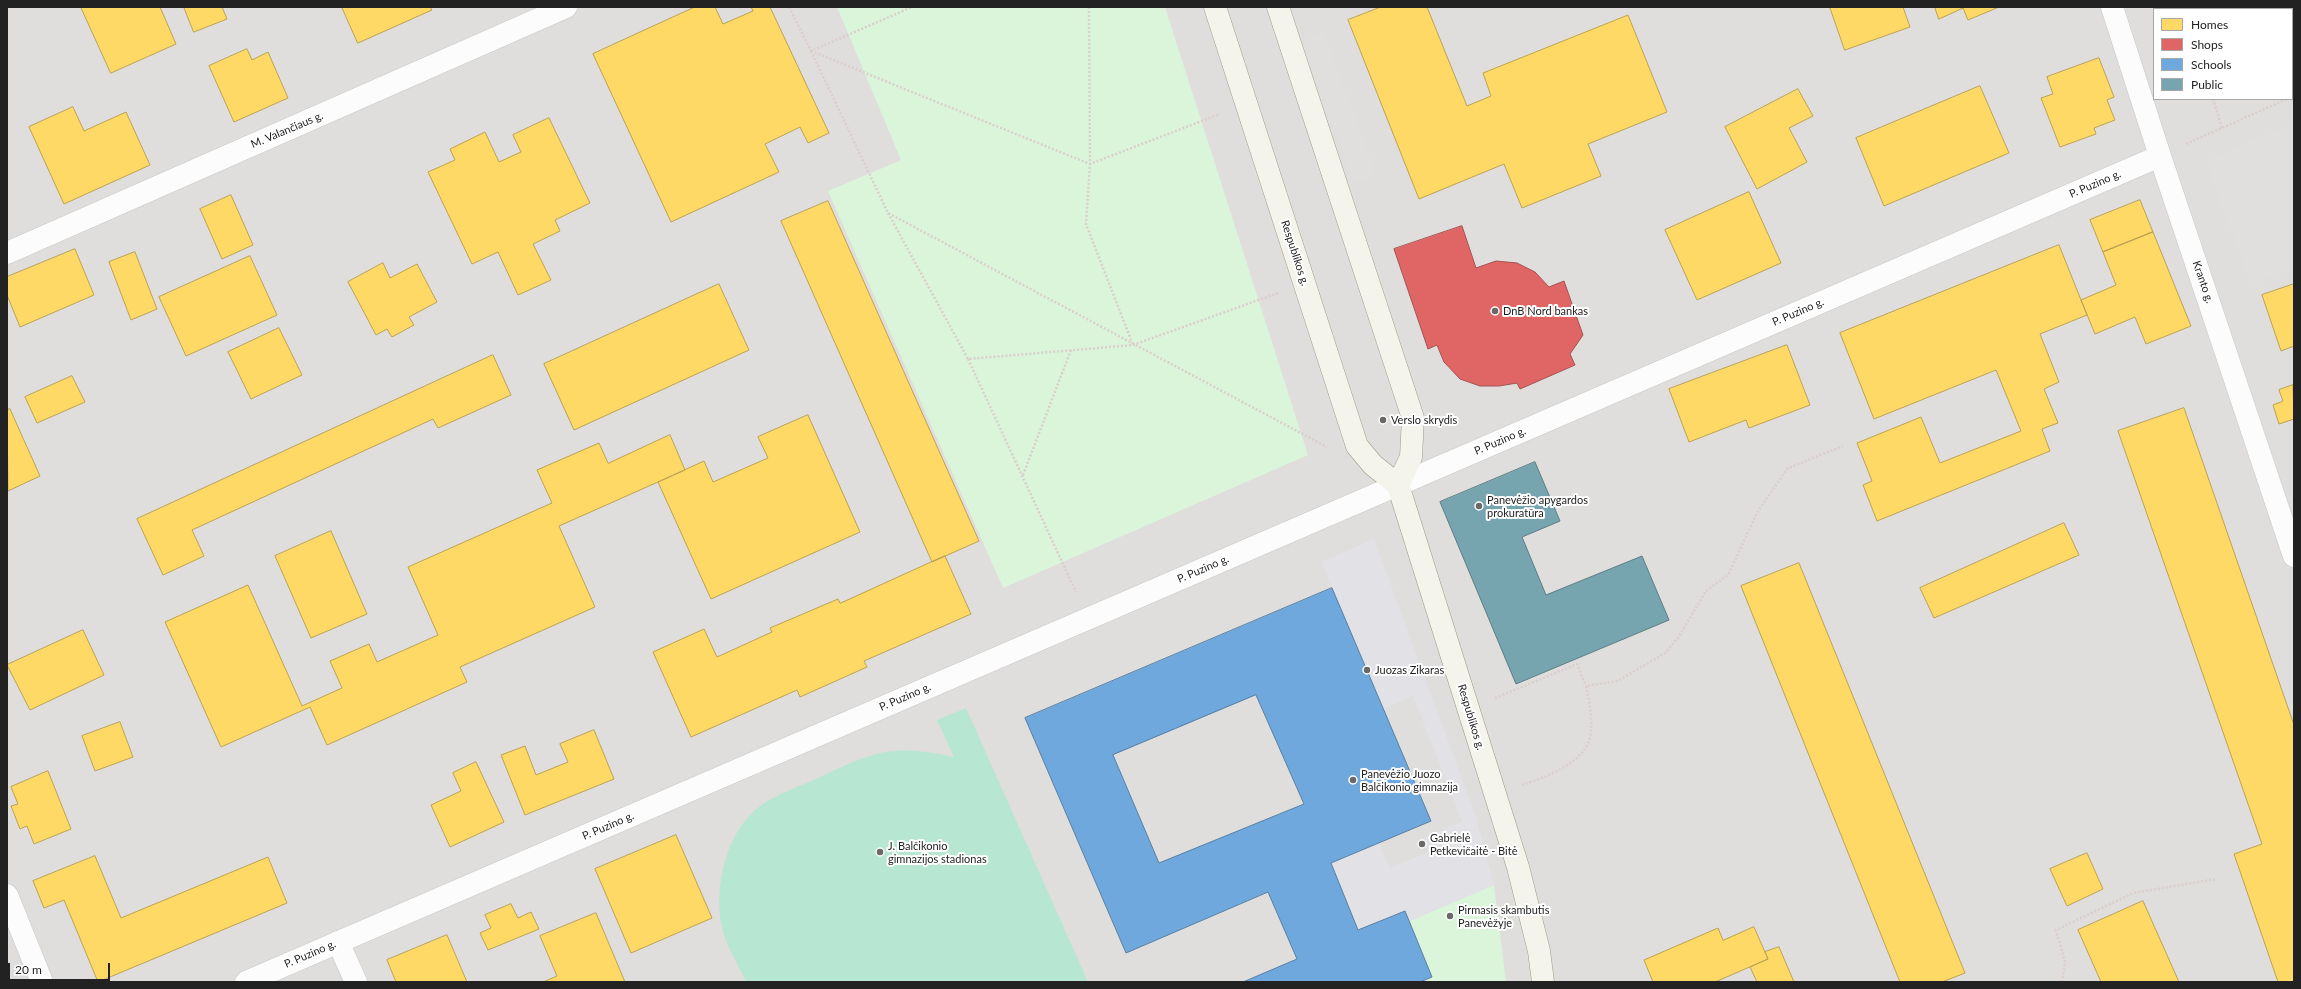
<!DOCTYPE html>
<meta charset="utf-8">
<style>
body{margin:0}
#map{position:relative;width:2301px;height:989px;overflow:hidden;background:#f0eeeb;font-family:Lato,sans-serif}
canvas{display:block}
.frame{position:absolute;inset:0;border:8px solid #222;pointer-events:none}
.legend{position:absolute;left:2153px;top:8px;width:140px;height:92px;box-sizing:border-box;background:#fff;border:1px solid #a7a7a7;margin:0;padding:5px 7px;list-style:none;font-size:12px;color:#222}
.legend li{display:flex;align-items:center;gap:8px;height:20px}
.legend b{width:20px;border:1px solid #a7a7a7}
.scale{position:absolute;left:8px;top:963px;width:102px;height:18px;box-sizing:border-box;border:2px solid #222;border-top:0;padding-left:5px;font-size:12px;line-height:14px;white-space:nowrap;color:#222;-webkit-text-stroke:3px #fff;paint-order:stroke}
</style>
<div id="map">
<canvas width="2301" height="989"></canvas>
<div class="frame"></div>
<ul class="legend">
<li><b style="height:11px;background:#ffd966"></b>Homes</li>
<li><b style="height:11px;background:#e06666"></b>Shops</li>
<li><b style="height:11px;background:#6fa8dc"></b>Schools</li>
<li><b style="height:11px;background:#76a5af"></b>Public</li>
</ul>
<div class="scale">20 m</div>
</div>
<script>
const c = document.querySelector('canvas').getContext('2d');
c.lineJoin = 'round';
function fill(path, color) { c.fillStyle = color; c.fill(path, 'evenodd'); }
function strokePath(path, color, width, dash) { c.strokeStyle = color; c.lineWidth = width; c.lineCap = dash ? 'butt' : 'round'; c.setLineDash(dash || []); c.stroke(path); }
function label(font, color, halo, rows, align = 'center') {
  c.font = font + ' Lato,sans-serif'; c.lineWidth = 4; c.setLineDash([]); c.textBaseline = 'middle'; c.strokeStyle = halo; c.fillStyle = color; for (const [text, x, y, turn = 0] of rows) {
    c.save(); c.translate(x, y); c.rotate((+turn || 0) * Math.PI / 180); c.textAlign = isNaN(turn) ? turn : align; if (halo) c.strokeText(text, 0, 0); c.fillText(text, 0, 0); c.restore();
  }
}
fill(new Path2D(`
 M7 7H2294V982H7ZM2154 9H2292V99H2154Z`), '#dfdedc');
fill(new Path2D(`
 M837 7H1165L1308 455 1003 588 828 191 901 160Z
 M1494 885 1506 982H1420L1432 977 1410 921Z`), '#daf5da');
fill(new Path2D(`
 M966 708 1088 982H746C739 966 725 944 722 927 713 886 727 828 763 804 780 793 800 786 818 778 873 752 892 743 954 757L937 720Z`), '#b7e6d2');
fill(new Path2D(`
 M1324 33 1376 174 1353 182 1301 42Z
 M2294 123V266L2252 285 2206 162Z`), '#e0dfde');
fill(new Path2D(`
 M1374 539 1476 817 1494 885 1410 921 1405 911 1358 930 1331 863 1379 843 1390 868 1428 852 1423 838 1462 822 1413 696 1383 709 1321 562Z`), '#e2e1e5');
const homes = new Path2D(`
 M81 7H160L176 44 111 73Z
 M184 7H222L227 19 194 32Z
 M342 7H430L432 10 358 43Z
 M695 7H715L723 24 753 11 751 7H770L829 133 808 143 800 127 765 144 779 172 671 222 593 54Z
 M1381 7H1427L1467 106 1491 96 1483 73 1628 15 1667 112 1588 144 1601 176 1522 208 1504 164 1419 199 1348 20Z
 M1830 7H1903L1910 27 1845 50Z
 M1935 7H1999L1968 20 1963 8 1939 19Z
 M247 49 252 60 268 52 288 98 234 122 209 66Z
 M2099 58 2114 97 2107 100 2115 120 2094 128 2096 134 2060 147 2041 98 2053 94 2047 77Z
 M1980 86 2009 153 1884 206 1856 138Z
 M1798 89 1813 116 1789 128 1807 162 1757 189 1725 127Z
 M73 107 84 131 126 112 150 165 64 204 29 127Z
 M549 118 590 203 555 220 560 231 533 244 551 280 518 295 498 252 472 264 428 172 455 160 450 149 485 132 499 162 521 152 513 135Z
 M1749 192 1781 263 1697 300 1665 230Z
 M231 195 253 245 222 259 200 209Z
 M2140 200 2153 232 2103 252 2090 220Z
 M828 201 979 541 932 562 781 221Z
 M2153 232 2191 326 2146 344 2135 317 2095 334 2081 300 2116 285 2103 252Z
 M2059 245 2087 315 2040 334 2059 382 2044 389 2058 423 2042 429 2050 451 1877 521 1863 485 1872 481 1857 443 1921 417 1940 463 2021 431 1996 370 1874 419 1840 333Z
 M75 249 94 295 20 327 7 295V277Z
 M135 252 157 309 131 320 109 262Z
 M250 256 277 315 186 356 159 297Z
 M383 263 390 278 417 264 437 302 409 317 414 325 392 337 387 329 376 335 348 282Z
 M719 284 749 350 574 430 544 364Z
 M2294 284V346L2281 351 2262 295Z
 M279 328 302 375 251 399 228 352Z
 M1787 345 1810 405 1749 428 1746 420 1689 442 1669 389Z
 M493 355 511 395 438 428 433 419 192 530 204 556 163 575 137 519Z
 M72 376 85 402 37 423 25 397Z
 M2293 385 2294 419 2279 424 2273 405 2283 401 2279 390Z
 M2184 408 2294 725V982H2278L2234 854 2262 844 2118 431Z
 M10 409 40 476 8 491 7 410Z
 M808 415 860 532 711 599 658 482 704 461 713 482 768 458 758 437Z
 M670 435 685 470 559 526 595 607 460 667 467 682 327 745 310 707 221 747 165 622 248 585 302 706 342 688 330 661 369 644 377 662 438 635 408 567 552 503 537 470 599 443 608 463Z
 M2064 523 2079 555 1934 618 1920 588Z
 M331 531 367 614 311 638 275 556Z
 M945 556 971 614 864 661 867 667 800 697 797 690 691 737 653 652 704 629 717 657 772 632 770 628 838 599 840 603Z
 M1799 563 1965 973 1942 982H1900L1741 586Z
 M83 630 104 675 30 710 7 665Z
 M120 722 133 757 95 771 82 736Z
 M594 730 614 779 525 815 501 755 525 746 536 775 568 762 560 744Z
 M476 762 504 822 450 847 431 805 461 791 453 773Z
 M48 771 71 829 34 844 27 826 20 829 11 806 18 804 11 787Z
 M676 835 712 918 631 953 595 869Z
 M2087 853 2103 889 2067 906 2050 869Z
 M95 856 121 918 268 857 287 903 98 982 64 900 44 908 33 881Z
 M2143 901 2179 982H2101L2078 930Z
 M511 904 518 918 531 912 539 929 488 950 480 933 491 928 485 915Z
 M596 913 625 982H543L557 976 540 936Z
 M1754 927 1768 959 1715 982H1653L1644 960 1718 928 1723 940Z
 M447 935 467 982H396L387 960Z
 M1779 947 1794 982H1757L1750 967 1768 959 1765 952Z`);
fill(homes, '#ffd966');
strokePath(homes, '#bda252', 1);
const shops = new Path2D(`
 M1462 226 1476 268 1496 261 1517 263 1535 272 1549 287 1564 281 1583 335 1570 354 1575 365 1520 389 1517 383 1499 386H1480L1460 379 1444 362 1437 345 1428 349 1394 249Z`);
fill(shops, '#e06666');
strokePath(shops, '#a75252', 1);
const schools = new Path2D(`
 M1332 588 1431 821 1331 863 1358 930 1405 911 1432 977 1420 982H1243L1297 959 1268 892 1126 953 1025 718ZM1256 695 1304 804 1159 863 1113 755Z`);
fill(schools, '#6fa8dc');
strokePath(schools, '#5880a4', 1);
const public = new Path2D(`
 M1535 462 1560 521 1522 537 1546 595 1642 556 1669 620 1516 684 1440 502Z`);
fill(public, '#76a5af');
strokePath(public, '#5d7e85', 1);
const street = new Path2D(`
 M2112 7 2160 156 2294 556
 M7 253 566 7
 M7 895 42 982
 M338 942 356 982
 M246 982 2160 156`);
const secondary = new Path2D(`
 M1215 7 1357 446 1373 465 1398 485 1518 867 1539 951 1543 982
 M1278 7 1413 418 1411 457 1398 485`);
strokePath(street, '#c9c8c7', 23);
strokePath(secondary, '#999a82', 23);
strokePath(new Path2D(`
 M789 7 811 51 912 7
 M1089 7 1090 164 1220 114
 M2184 7 2185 9
 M811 51 888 213 1327 447
 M811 51 1090 164 1086 224 1133 345
 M2292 97 2294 96
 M2213 99 2222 128
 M2186 144 2287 99
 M888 213 968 359 1133 345 1278 293
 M968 359 1076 592
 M1023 475 1071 350
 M1495 698 1577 664 1586 686
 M1522 785C1546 777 1590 762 1591 730 1592 715 1589 700 1586 686L1618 681 1665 653 1678 638 1706 591 1728 575 1758 511 1788 468 1843 446
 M2062 982 2065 962 2056 930 2133 893 2216 879`), '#dccecd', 2.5, [2, 2]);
strokePath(street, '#fdfcfc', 22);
strokePath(secondary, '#f4f4ed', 22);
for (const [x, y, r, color] of [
 [1495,311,4,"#6a6968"],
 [1383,420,4,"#6a6968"],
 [1479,506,4,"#6a6968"],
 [1367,670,4,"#6a6968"],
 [1353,780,4,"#6a6968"],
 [1422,844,4,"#6a6968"],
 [880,852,4,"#6a6968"],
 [1450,916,4,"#6a6968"]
]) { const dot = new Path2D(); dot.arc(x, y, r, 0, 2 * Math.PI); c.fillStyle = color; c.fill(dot); strokePath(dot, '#fff', 1.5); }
label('11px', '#222', '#fff', [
 ["M. Valančiaus g.",287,130,-23],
 ["P. Puzino g.",2095,184,-23],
 ["Respublikos g.",1295,253,72],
 ["Kranto g.",2203,282,71],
 ["P. Puzino g.",1798,312,-23],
 ["P. Puzino g.",1500,441,-23],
 ["P. Puzino g.",1203,569,-23],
 ["P. Puzino g.",905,697,-23],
 ["Respublikos g.",1471,717,73],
 ["P. Puzino g.",608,826,-23],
 ["P. Puzino g.",310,954,-23]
]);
label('11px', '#222', '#fff', [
 ["DnB Nord bankas",1503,311],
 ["Verslo skrydis",1391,420],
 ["Panevėžio apygardos",1487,500],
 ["prokuratūra",1487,513],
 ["Juozas Zikaras",1375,670],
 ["Panevėžio Juozo",1361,774],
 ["Balčikonio gimnazija",1361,787],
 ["Gabrielė",1430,838],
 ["Petkevičaitė - Bitė",1430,851],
 ["J. Balčikonio",888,846],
 ["gimnazijos stadionas",888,859],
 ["Pirmasis skambutis",1458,910],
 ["Panevėžyje",1458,923]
], 'left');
</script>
